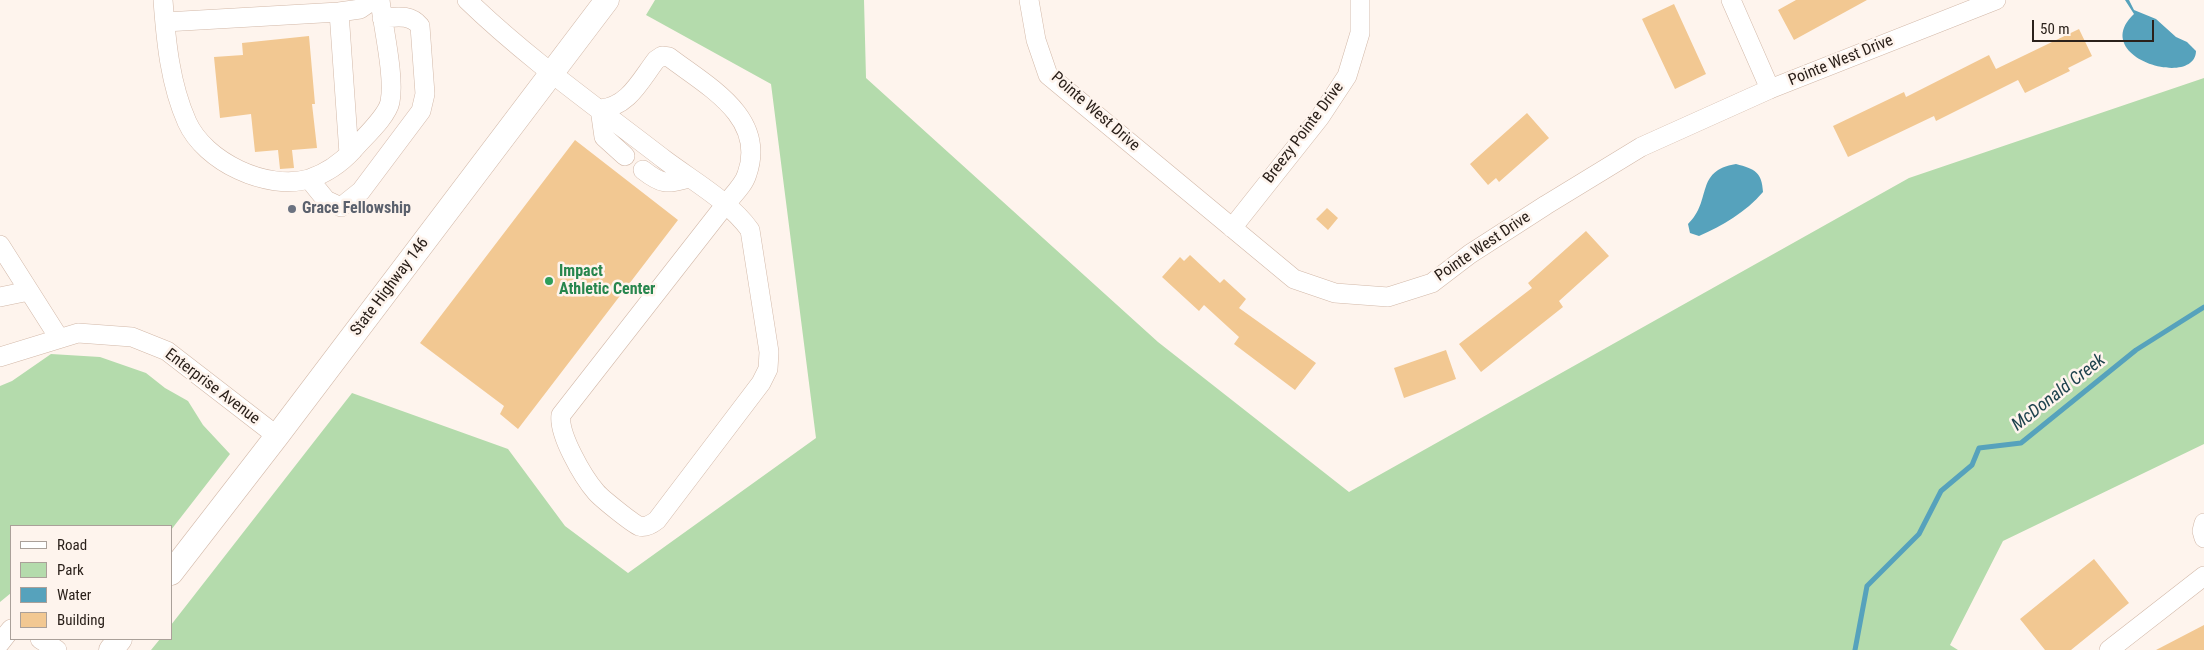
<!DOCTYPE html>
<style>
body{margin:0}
#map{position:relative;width:2204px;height:650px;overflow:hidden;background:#fef4ed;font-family:"Roboto Condensed",sans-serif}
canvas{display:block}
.legend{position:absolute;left:10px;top:525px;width:162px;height:115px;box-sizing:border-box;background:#fef4ed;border:1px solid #aaa099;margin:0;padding:6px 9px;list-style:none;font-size:15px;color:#2b211b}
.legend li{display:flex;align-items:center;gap:10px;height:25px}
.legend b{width:25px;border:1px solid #aaa099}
.scale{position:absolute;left:2032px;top:20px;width:122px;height:22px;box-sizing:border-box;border:2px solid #2b211b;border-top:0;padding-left:6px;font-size:15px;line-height:18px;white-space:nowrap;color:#2b211b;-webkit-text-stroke:4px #fef4ed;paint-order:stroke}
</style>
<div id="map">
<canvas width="2204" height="650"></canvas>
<ul class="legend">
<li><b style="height:6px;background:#fff"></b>Road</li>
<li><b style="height:14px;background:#b4dbac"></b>Park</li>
<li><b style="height:14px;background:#56a2bc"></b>Water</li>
<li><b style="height:14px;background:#f2c892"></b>Building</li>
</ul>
<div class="scale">50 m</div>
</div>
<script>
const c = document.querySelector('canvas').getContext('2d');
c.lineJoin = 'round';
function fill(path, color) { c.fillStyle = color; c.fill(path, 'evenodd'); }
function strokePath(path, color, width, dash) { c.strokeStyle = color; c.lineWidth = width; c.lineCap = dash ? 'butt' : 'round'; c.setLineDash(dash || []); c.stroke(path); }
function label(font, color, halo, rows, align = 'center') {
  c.font = font + ' "Roboto Condensed",sans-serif'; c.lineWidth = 5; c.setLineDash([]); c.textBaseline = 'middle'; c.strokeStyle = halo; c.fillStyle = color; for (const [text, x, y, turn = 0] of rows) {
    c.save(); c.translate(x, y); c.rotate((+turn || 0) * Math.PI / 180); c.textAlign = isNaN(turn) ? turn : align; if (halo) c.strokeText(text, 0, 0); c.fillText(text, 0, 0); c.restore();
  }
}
fill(new Path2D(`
 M655 0H864L866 78 1158 342 1349 492 1909 178 2204 78V444L2003 541 1950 645 1958 650H151L160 639H171V625L352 393 508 449 565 526 628 573 816 438 771 84 646 15Z
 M51 354 100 357 146 373 165 388 188 401 203 425 230 454 171 530V526H11V593L0 602V386L12 381Z`), '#b4dbac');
fill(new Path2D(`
 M2125 0H2129L2134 10 2156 19 2176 37 2187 42 2196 51C2195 89 2088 57 2134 14Z
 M1736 164C1755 169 1762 172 1763 192 1746 212 1722 226 1699 236L1690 233 1688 224C1713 200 1694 171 1736 164Z`), '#56a2bc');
strokePath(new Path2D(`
 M1855 650 1867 586 1919 534 1941 491 1972 465 1979 448 2021 443 2136 350 2204 307`), '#56a2bc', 5);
fill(new Path2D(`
 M1796 0H1867L1794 40 1778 10Z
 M1674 4 1706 74 1675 89 1642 19Z
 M2079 29 2092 56 2068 68 2070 71 2025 93 2018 80 1936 121 1934 116 1848 157 1833 126 1904 92 1906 97 1989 55 1996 69Z
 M309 36 315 104H312L317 148 292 150 294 168 280 169 278 150 255 152 251 114 220 118 214 57 243 55 242 43Z
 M1527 113 1549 138 1499 182 1496 178 1488 185 1470 164Z
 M575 140 678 220 518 429 500 414 504 406 420 343Z
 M1327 208 1338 218 1328 230 1316 219Z
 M1586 231 1609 256 1559 301 1563 307 1481 372 1459 344 1532 288 1528 283Z
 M1190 255 1220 283 1224 279 1246 299 1239 308 1316 363 1295 390 1234 344 1239 337 1204 305 1199 311 1162 277 1180 257 1184 261Z
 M1446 350 1456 379 1404 398 1394 368Z
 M2094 559 2129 603 2071 650H2045L2020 619Z
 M2204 625V650H2156Z`), '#f2c892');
const minor = new Path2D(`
 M163 0C166 41 170 84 187 122 205 162 267 191 309 179 327 173 341 163 353 150 363 138 387 117 390 102 395 77 383 27 380 0
 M467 0C528 59 598 108 665 160 693 181 729 201 750 230L769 352 768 369 761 383 657 520C652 524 646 528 639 526 632 523 601 498 596 492 583 477 558 434 561 415L725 205C732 196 744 185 747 174 767 117 707 86 669 57L662 56 656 60C640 81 628 107 600 109L604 137 625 156
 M1029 0 1036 40 1048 75 1294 279 1335 293 1388 297 1432 283 1470 254 1546 205 1641 147 1770 89 1996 0
 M1731 0 1770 89
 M339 12 349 154
 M165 22 339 12 360 9 373 0
 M643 170C662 185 666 184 689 178
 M309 179 326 200 341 207 361 191 421 111 425 94 420 26C410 14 397 17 382 18
 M1232 228 1320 117 1347 76 1360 33V0
 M0 245 59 338
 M0 297 29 291
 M0 357 78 333 132 337 167 351 277 436
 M2204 523 2202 531 2204 538
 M40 639 57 650
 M0 643 11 629
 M2109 650 2204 576`);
const major = new Path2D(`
 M171 573 277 436 607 0
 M111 650 120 639`);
strokePath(minor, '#d2b8a8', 20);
strokePath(major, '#d2b8a8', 25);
strokePath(minor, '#fff', 19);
strokePath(major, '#fff', 24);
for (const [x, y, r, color] of [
 [292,209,5,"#6b7280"],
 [549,281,5,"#2e9e5b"]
]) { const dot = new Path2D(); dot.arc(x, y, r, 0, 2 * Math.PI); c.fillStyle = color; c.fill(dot); strokePath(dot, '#fef4ed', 2); }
label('16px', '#2b211b', '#fef4ed', [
 ["Pointe West Drive",1841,61,-22],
 ["Pointe West Drive",1095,112,41],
 ["Breezy Pointe Drive",1304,133,-53],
 ["Pointe West Drive",1483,247,-34],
 ["State Highway 146",390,287,-53],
 ["Enterprise Avenue",212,387,37]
]);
label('bold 16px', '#5b616d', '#fef4ed', [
 ["Grace Fellowship",302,209]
], 'left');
label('bold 16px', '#27864d', '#fef4ed', [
 ["Impact",559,272],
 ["Athletic Center",559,290]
], 'left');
label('italic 18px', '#1f434e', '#fef4ed', [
 ["McDonald Creek",2059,393,-38]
]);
</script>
